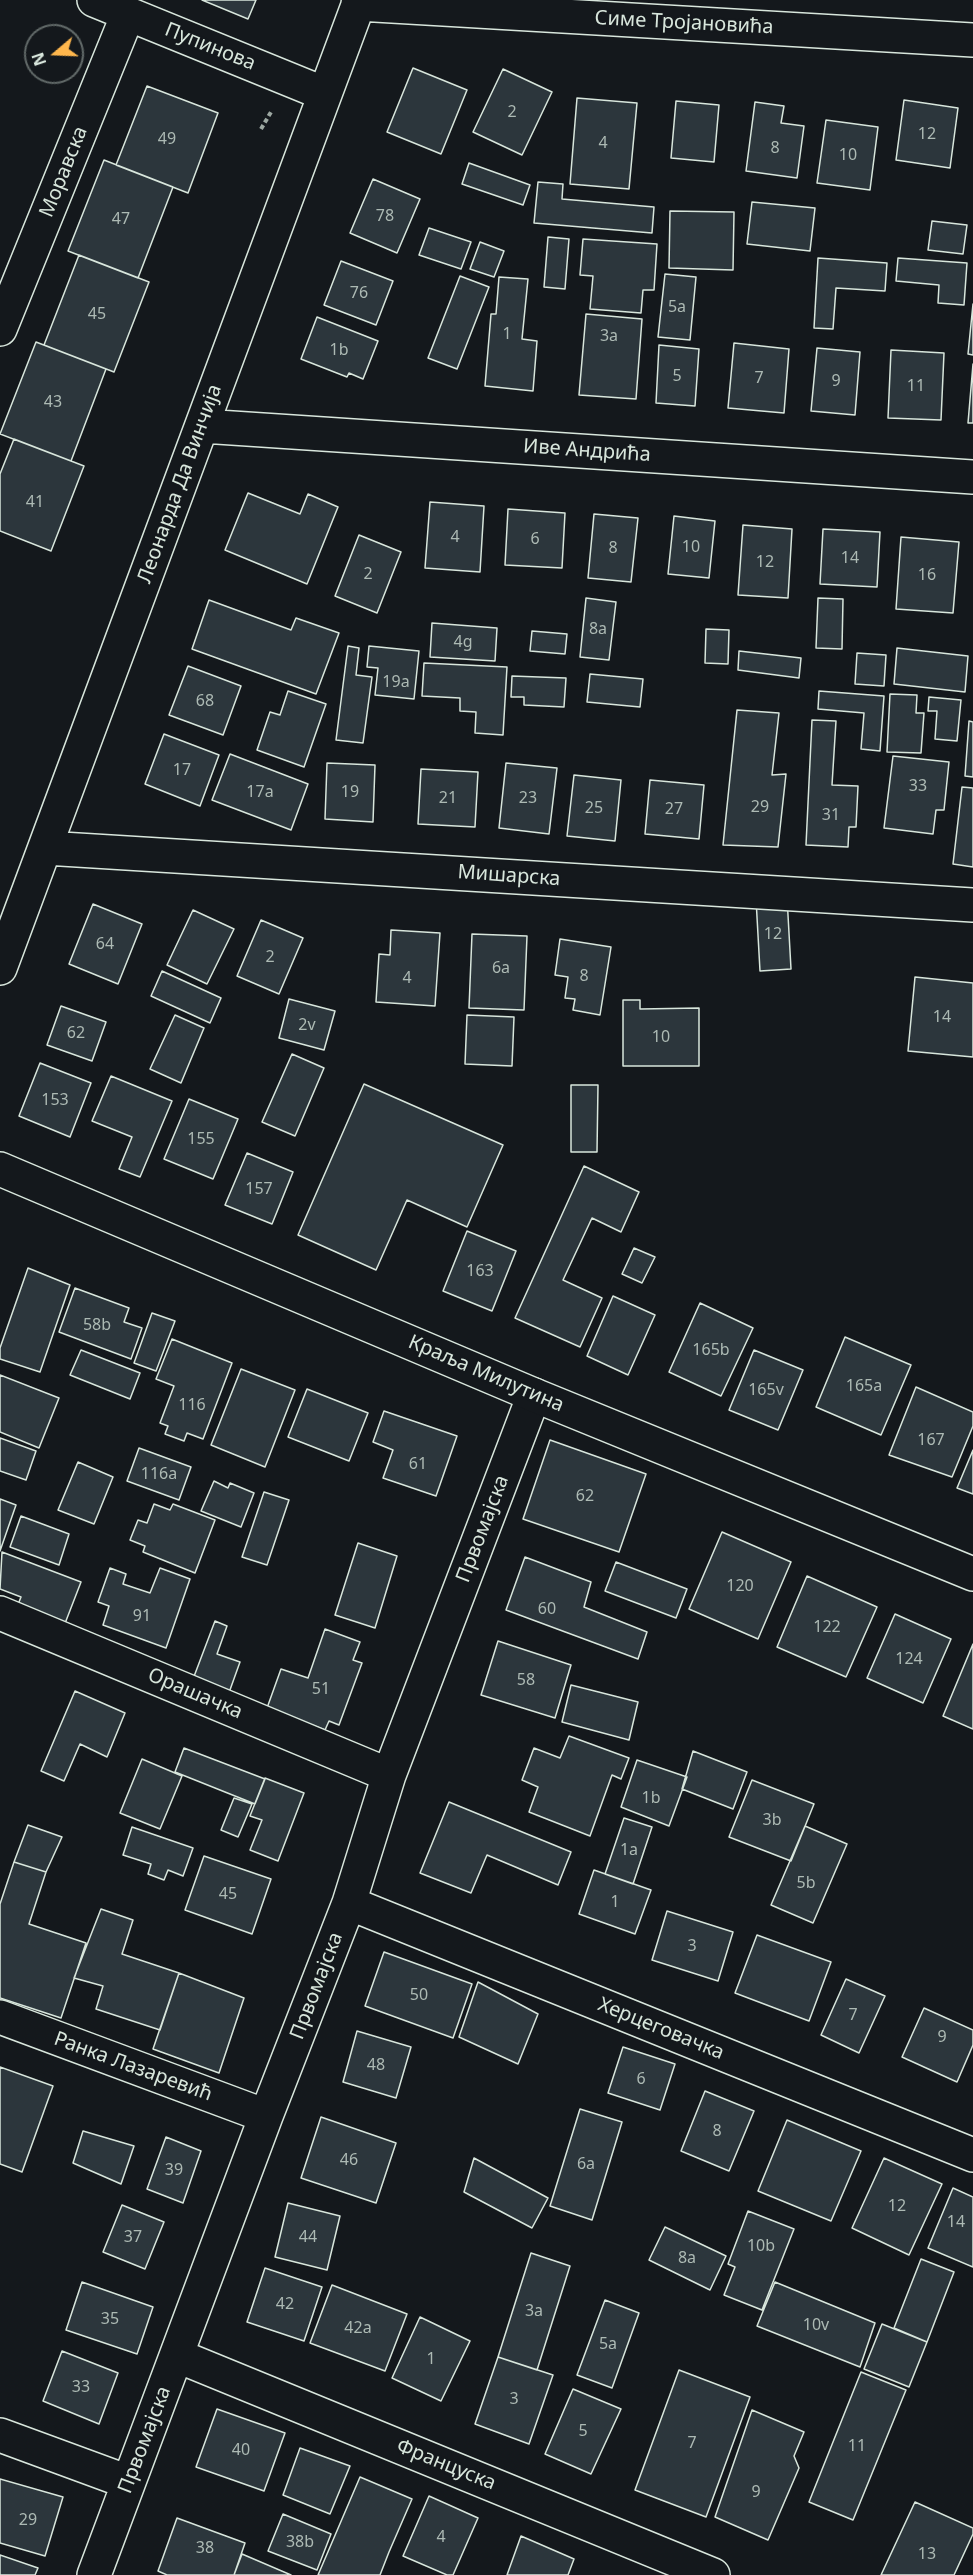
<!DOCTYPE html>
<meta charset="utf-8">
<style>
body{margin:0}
#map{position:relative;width:973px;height:2575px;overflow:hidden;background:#14181c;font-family:"Noto Sans",sans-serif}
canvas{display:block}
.north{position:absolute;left:24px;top:24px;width:60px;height:60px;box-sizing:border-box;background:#14181c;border:2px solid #626a69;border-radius:50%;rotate:251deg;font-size:16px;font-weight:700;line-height:24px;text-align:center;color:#d8e6dc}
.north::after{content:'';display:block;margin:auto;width:21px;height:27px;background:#ffb74d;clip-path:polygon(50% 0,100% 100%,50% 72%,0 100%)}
</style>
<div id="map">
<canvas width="973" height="2575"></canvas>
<div class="north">N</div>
</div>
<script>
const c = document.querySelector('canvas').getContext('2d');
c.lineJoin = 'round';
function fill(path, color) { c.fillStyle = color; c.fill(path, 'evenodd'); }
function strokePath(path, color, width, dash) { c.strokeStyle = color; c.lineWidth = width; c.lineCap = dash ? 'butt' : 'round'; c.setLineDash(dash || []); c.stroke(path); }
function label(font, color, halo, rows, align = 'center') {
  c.font = font + ' "Noto Sans",sans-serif'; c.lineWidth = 4.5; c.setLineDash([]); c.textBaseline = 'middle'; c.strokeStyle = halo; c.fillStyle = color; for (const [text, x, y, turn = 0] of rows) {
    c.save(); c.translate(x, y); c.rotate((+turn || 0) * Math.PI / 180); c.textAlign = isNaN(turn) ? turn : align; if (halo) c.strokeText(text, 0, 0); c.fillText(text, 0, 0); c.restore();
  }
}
const building = new Path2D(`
 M202 0H256L248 19Z
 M413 68 467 90 441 154 387 132Z
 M503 69 552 92 522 155 473 132Z
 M147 86 218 113 188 193 116 165Z
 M577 98 637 103 629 189 570 184Z
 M904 100 958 108 950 168 896 160Z
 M676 101 719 105 714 162 671 158Z
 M755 102 784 106 781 123 804 126 797 178 746 171Z
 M826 120 878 127 870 190 817 183Z
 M104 160 173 187 138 278 68 251Z
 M469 163 530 185 523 205 462 184Z
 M373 179 420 199 397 253 350 233Z
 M538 182 563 184 562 199 654 207 652 233 534 223Z
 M752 202 815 208 810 251 747 244Z
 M670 211 734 212 733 270 669 268Z
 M932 221 967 225 963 254 928 250Z
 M429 228 471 242 461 269 419 255Z
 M548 237 569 239 565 289 544 287Z
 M583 239 657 244 654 290H643L641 313 590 309 593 276 580 275Z
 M480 242 504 251 494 277 470 269Z
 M79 255 149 282 114 372 44 345Z
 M818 258 887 263 885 291 836 288 833 329 814 328Z
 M898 258 967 263 964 305 938 303 939 285 896 281Z
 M341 261 393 281 376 325 324 305Z
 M665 274 696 277 690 340 658 337Z
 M460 276 489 287 457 369 428 358Z
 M499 277 528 279 522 339 537 341 533 391 485 386 491 314H496Z
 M973 304V355L968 354Z
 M586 314 642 319 636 399 579 395Z
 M317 317 378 341 363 379 349 373 347 377 301 359Z
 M36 342 106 369 71 461 0 434Z
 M734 343 789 349 784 413 728 408Z
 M659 345 699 349 695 406 656 403Z
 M817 348 860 352 855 415 811 411Z
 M891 350 944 353 941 420 888 418Z
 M973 364V423H968Z
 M14 439 84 466 51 551 0 531V474Z
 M248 493 300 514 308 494 338 507 307 584 225 550Z
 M430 502 484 506 480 572 425 568Z
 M508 509 565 513 562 568 505 565Z
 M594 514 638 518 631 582 588 578Z
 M674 516 715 521 709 578 668 574Z
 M743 525 792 529 788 598 738 595Z
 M823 529 880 532 877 587 820 584Z
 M359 535 401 552 377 613 335 596Z
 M901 537 959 542 953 613 896 609Z
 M586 598 616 602 609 660 580 657Z
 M818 598 843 599 842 649 816 648Z
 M209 600 291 630 296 618 339 633 316 694 192 649Z
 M432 623 497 628 495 661 430 657Z
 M706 629 729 630 728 664 705 663Z
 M532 631 567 634 565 654 530 651Z
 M348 646 359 648 356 675 372 677 363 743 336 740Z
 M369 646 419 651 414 699 375 695 378 668 367 667Z
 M897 648 968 656 965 692 894 684Z
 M739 651 801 658 799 678 738 670Z
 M857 653 886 655 884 686 855 684Z
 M424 663 507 667 503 735 475 733 476 712 460 711V698L422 696Z
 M188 666 241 686 223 735 169 715Z
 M590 674 643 679 640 707 587 702Z
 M512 676 566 678 564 707 524 705V697H511Z
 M288 691 326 704 304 767 257 750 270 712 280 715Z
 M819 691 884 696 880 751 861 749 864 713 818 709Z
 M890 694 917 695 916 713H924L921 753 887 752Z
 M929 697 961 700 957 741 935 739 937 711H928Z
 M737 710 779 713 772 775 786 774 778 847 723 845Z
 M812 720 836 721 832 785 858 786 856 827H849L848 847 806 845Z
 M969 721 973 722V777L965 776Z
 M164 734 219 755 200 806 145 784Z
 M230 754 308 784 291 830 212 800Z
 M893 756 949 762 944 810H936L933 834 884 828Z
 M327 763 375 765 373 822 325 819Z
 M506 763 557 768 549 834 499 828Z
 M421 769 478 772 475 827 418 824Z
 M574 775 621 780 615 841 567 836Z
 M650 780 704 785 699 839 645 834Z
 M962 787 973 788V867L953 864Z
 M787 897 791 969 760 971 756 899Z
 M93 904 142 924 118 984 69 964Z
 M193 910 234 929 207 984 167 965Z
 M261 920 303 938 279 994 237 976Z
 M391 930 440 933 435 1006 376 1002 379 954 390 955Z
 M472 934 527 936 524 1010 469 1008Z
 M560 939 611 947 600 1015 573 1010 575 999 565 998 568 977 555 975Z
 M162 971 221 998 210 1023 151 996Z
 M915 977 973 983V1057L908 1051Z
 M289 999 335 1011 324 1050 279 1038Z
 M623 1000H640V1009L699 1008V1066H623Z
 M61 1006 106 1022 92 1061 47 1045Z
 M175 1015 204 1028 181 1083 150 1069Z
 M467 1015 514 1017 512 1066 465 1064Z
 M292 1054 324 1068 295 1136 262 1122Z
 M40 1063 91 1083 70 1137 19 1116Z
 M111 1076 172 1101 140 1177 119 1169 132 1137 92 1121Z
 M364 1084 503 1145 467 1227 407 1200 376 1270 298 1235Z
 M571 1085H598L597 1152H571Z
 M189 1099 238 1119 213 1179 164 1159Z
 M247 1153 293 1172 272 1224 225 1205Z
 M584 1166 639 1192 621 1232 592 1218 563 1280 602 1298 580 1347 515 1318Z
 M467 1231 516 1251 492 1311 443 1291Z
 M634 1248 655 1257 642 1283 622 1274Z
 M28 1268 70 1285 40 1372 0 1359V1348Z
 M75 1288 129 1308 124 1322 142 1328 131 1359 59 1332Z
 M613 1296 655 1315 628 1375 587 1356Z
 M700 1303 753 1328 721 1396 669 1372Z
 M152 1313 175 1321 156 1371 134 1363Z
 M845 1337 911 1365 881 1435 816 1407Z
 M172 1339 232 1363 203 1439 187 1433 184 1441 165 1434 168 1426 160 1423 174 1386 156 1379Z
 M81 1350 140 1373 130 1399 70 1375Z
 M754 1350 803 1370 778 1430 729 1410Z
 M241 1369 295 1390 265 1467 211 1445Z
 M0 1375 59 1398 39 1448 0 1432Z
 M916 1387 973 1412V1426L952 1477 889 1455Z
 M307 1389 368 1413 349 1461 288 1437Z
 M384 1411 457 1436 436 1496 383 1478 393 1450 373 1442Z
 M0 1438 36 1451 26 1480 0 1471Z
 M550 1440 646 1474 619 1552 523 1519Z
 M139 1448 191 1467 179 1500 127 1481Z
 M973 1450V1494L957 1488Z
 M78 1462 113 1477 94 1524 58 1510Z
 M214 1481 228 1488 230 1483 254 1493 241 1527 201 1511Z
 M264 1492 289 1500 267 1565 242 1557Z
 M0 1499 16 1505 0 1551Z
 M154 1504 170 1510 173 1504 215 1520 195 1573 143 1552 145 1546 130 1540 138 1520 147 1523Z
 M21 1516 69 1534 59 1565 10 1547Z
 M722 1532 791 1562 758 1639 689 1609Z
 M358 1543 397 1556 375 1628 335 1615Z
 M2 1552 81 1582 64 1626 17 1607 21 1597 0 1589Z
 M525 1557 591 1582 584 1607 647 1632 638 1659 506 1610Z
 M616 1562 687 1589 676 1618 605 1591Z
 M110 1568 126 1574 123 1584 150 1593 160 1568 190 1579 166 1648 103 1625 109 1606 98 1602Z
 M807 1576 877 1607 846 1677 777 1647Z
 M895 1614 951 1639 923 1703 867 1678Z
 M215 1621 227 1626 217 1654 240 1662 226 1701 190 1687Z
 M325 1629 360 1642 353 1660 362 1663 339 1725 329 1721 325 1730 267 1708 281 1669 308 1678Z
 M498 1641 571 1665 555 1718 481 1695Z
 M973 1644V1729L943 1716Z
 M571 1685 638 1702 629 1740 562 1722Z
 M75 1691 125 1713 107 1757 80 1744 64 1781 41 1771Z
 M569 1736 629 1758 621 1779 612 1775 590 1836 529 1812 538 1787 522 1780 534 1748 560 1758Z
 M184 1748 265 1779 255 1804 175 1772Z
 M693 1751 747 1772 733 1809 682 1789Z
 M142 1759 182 1776 160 1829 120 1813Z
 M637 1760 687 1777 669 1826 621 1807Z
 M265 1778 304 1793 278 1861 250 1850 262 1820 250 1816Z
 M752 1780 814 1804 791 1861 729 1837Z
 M234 1798 252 1804 238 1837 221 1830Z
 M449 1802 571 1852 558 1885 487 1855 471 1893 420 1873Z
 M624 1818 652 1827 633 1884 605 1874Z
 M28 1825 62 1837 46 1872 14 1862Z
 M805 1826 847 1844 813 1923 771 1905Z
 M132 1827 193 1848 183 1876 168 1870 164 1880 148 1874 151 1864 123 1855Z
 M204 1856 271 1879 252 1934 185 1910Z
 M14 1862 46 1872 29 1924 86 1943 61 2018 0 1998V1904Z
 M594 1870 651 1890 635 1934 579 1914Z
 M101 1909 133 1920 122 1954 179 1973 160 2030 96 2009 103 1986 74 1978Z
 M667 1911 733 1932 718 1981 652 1960Z
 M757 1935 831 1962 809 2021 735 1993Z
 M384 1952 472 1984 453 2038 365 2006Z
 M179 1973 244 1998 219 2073 153 2049Z
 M846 1979 885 1996 859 2053 821 2035Z
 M478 1982 538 2014 518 2064 459 2037Z
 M924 2008 973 2030V2045L957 2082 902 2057Z
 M357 2031 411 2047 396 2098 343 2082Z
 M623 2047 675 2064 660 2110 608 2093Z
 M0 2067 53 2086 22 2172 0 2164Z
 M705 2091 754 2111 729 2171 681 2151Z
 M580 2109 622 2122 592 2220 550 2206Z
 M321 2117 396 2143 376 2203 301 2178Z
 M787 2120 861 2151 831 2221 758 2191Z
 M83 2131 134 2146 121 2184 73 2163Z
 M166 2137 201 2151 183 2203 147 2189Z
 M474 2158 548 2198 532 2228 464 2192Z
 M884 2158 942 2184 909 2255 852 2228Z
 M953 2188 973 2197V2267L928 2248Z
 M288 2203 340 2216 327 2270 275 2257Z
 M122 2205 164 2222 145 2269 103 2252Z
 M748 2211 794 2229 762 2310 724 2295 735 2267 728 2264Z
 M665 2227 726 2256 710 2290 649 2260Z
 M531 2253 570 2266 537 2370 498 2357Z
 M921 2259 954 2272 927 2342 894 2328Z
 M265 2268 322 2287 304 2341 247 2322Z
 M82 2282 153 2307 137 2354 66 2330Z
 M775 2282 875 2323 860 2367 757 2326Z
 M332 2285 407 2314 385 2371 310 2343Z
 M605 2300 639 2313 612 2388 577 2375Z
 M420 2317 470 2341 441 2401 392 2378Z
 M882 2324 927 2342 909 2387 864 2369Z
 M62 2351 118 2373 99 2424 43 2401Z
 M498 2357 553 2375 529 2444 475 2424Z
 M679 2370 750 2397 706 2517 635 2490Z
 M861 2372 906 2390 853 2520 809 2502Z
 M573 2389 621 2409 591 2474 545 2454Z
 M217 2409 285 2433 264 2491 196 2467Z
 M752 2410 804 2432 794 2456 799 2468 768 2540 715 2517Z
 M300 2448 350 2466 330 2514 283 2495Z
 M360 2477 412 2499 389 2552 380 2575H318Z
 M0 2479 63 2497 45 2556 0 2543Z
 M429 2496 478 2518 453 2575H447L403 2556Z
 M915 2502 973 2528V2534L954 2575H881Z
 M283 2514 331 2534 317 2570 268 2551Z
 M177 2518 245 2543 234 2575H167L158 2571Z
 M521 2536 574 2559 568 2575H507Z
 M242 2554 291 2575H234Z
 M0 2555 38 2568 35 2575H0Z`);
fill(building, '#2c363c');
strokePath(building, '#d8e6dc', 1.5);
const minor = new Path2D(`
 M94 0 325 94
 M358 4 973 40
 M0 329 128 14
 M202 426 973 477
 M45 848 973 905
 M0 968 360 0
 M0 1613 389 1775
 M349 1903 973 2155
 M0 2017 266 2116
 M178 2356 713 2575
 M0 2435 128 2482
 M94 2575 266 2116 349 1903 389 1775 534 1395`);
const secondary = new Path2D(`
 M0 1169 534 1395 973 1574`);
strokePath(minor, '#d8e6dc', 36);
strokePath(secondary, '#d8e6dc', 36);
strokePath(new Path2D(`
 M261 129 271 112`), '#9da8a2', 4, [4.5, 3]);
strokePath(minor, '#14181c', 33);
strokePath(secondary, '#14181c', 33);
label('16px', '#adbab4', null, [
 ["2",512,112],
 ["12",927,134],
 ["49",167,139],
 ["4",603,143],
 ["8",775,148],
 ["10",848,155],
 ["78",385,216],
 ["47",121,219],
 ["76",359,293],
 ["5a",677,307],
 ["45",97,314],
 ["1",507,334],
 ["3a",609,336],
 ["1b",339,350],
 ["5",677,376],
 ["7",759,378],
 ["9",836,381],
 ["11",916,386],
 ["43",53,402],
 ["41",35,502],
 ["4",455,537],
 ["6",535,539],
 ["10",691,547],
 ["8",613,548],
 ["14",850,558],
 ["12",765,562],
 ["2",368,574],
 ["16",927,575],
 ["8a",598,629],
 ["4g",463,642],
 ["19a",396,682],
 ["68",205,701],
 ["17",182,770],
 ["33",918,786],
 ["17a",260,792],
 ["19",350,792],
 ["21",448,798],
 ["23",528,798],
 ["29",760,807],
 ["25",594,808],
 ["27",674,809],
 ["31",831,815],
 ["12",773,934],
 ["64",105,944],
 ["2",270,957],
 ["6a",501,968],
 ["8",584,976],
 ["4",407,978],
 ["14",942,1017],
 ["2v",307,1025],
 ["62",76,1033],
 ["10",661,1037],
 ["153",55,1100],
 ["155",201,1139],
 ["157",259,1189],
 ["163",480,1271],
 ["58b",97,1325],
 ["165b",711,1350],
 ["165a",864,1386],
 ["165v",766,1390],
 ["116",192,1405],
 ["167",931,1440],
 ["61",418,1464],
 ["116a",159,1474],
 ["62",585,1496],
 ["120",740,1586],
 ["60",547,1609],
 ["91",142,1616],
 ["122",827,1627],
 ["124",909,1659],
 ["58",526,1680],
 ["51",321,1689],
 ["1b",651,1798],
 ["3b",772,1820],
 ["1a",629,1850],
 ["5b",806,1883],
 ["45",228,1894],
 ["1",615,1902],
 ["3",692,1946],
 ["50",419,1995],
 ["7",853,2015],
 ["9",942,2037],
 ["48",376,2065],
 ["6",641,2079],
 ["8",717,2131],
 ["46",349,2160],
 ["6a",586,2164],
 ["39",174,2170],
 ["12",897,2206],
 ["14",956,2222],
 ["37",133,2237],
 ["44",308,2237],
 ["10b",761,2246],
 ["8a",687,2258],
 ["42",285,2304],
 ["3a",534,2311],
 ["35",110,2319],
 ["10v",816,2325],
 ["42a",358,2328],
 ["5a",608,2344],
 ["1",431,2359],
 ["33",81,2387],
 ["3",514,2399],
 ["5",583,2431],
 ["7",692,2443],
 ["11",857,2446],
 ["40",241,2450],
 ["9",756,2492],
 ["29",28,2520],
 ["4",441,2537],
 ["38b",300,2542],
 ["38",205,2548],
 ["13",927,2554]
]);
label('20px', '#d8e6dc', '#14181c', [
 ["Симе Тројановића",684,23,3],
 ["Пупинова",210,47,22],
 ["Моравска",64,172,-68],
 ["Иве Андрића",587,451,4],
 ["Леонарда Да Винчија",180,484,-70],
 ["Мишарска",509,876,4],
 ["Краља Милутина",486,1374,23],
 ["Првомајска",483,1529,-69],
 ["Орашачка",195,1694,23],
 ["Првомајска",317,1986,-69],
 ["Херцеговачка",661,2029,22],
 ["Ранка Лазаревић",133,2067,20],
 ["Првомајска",145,2440,-69],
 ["Француска",446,2465,22]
]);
</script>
